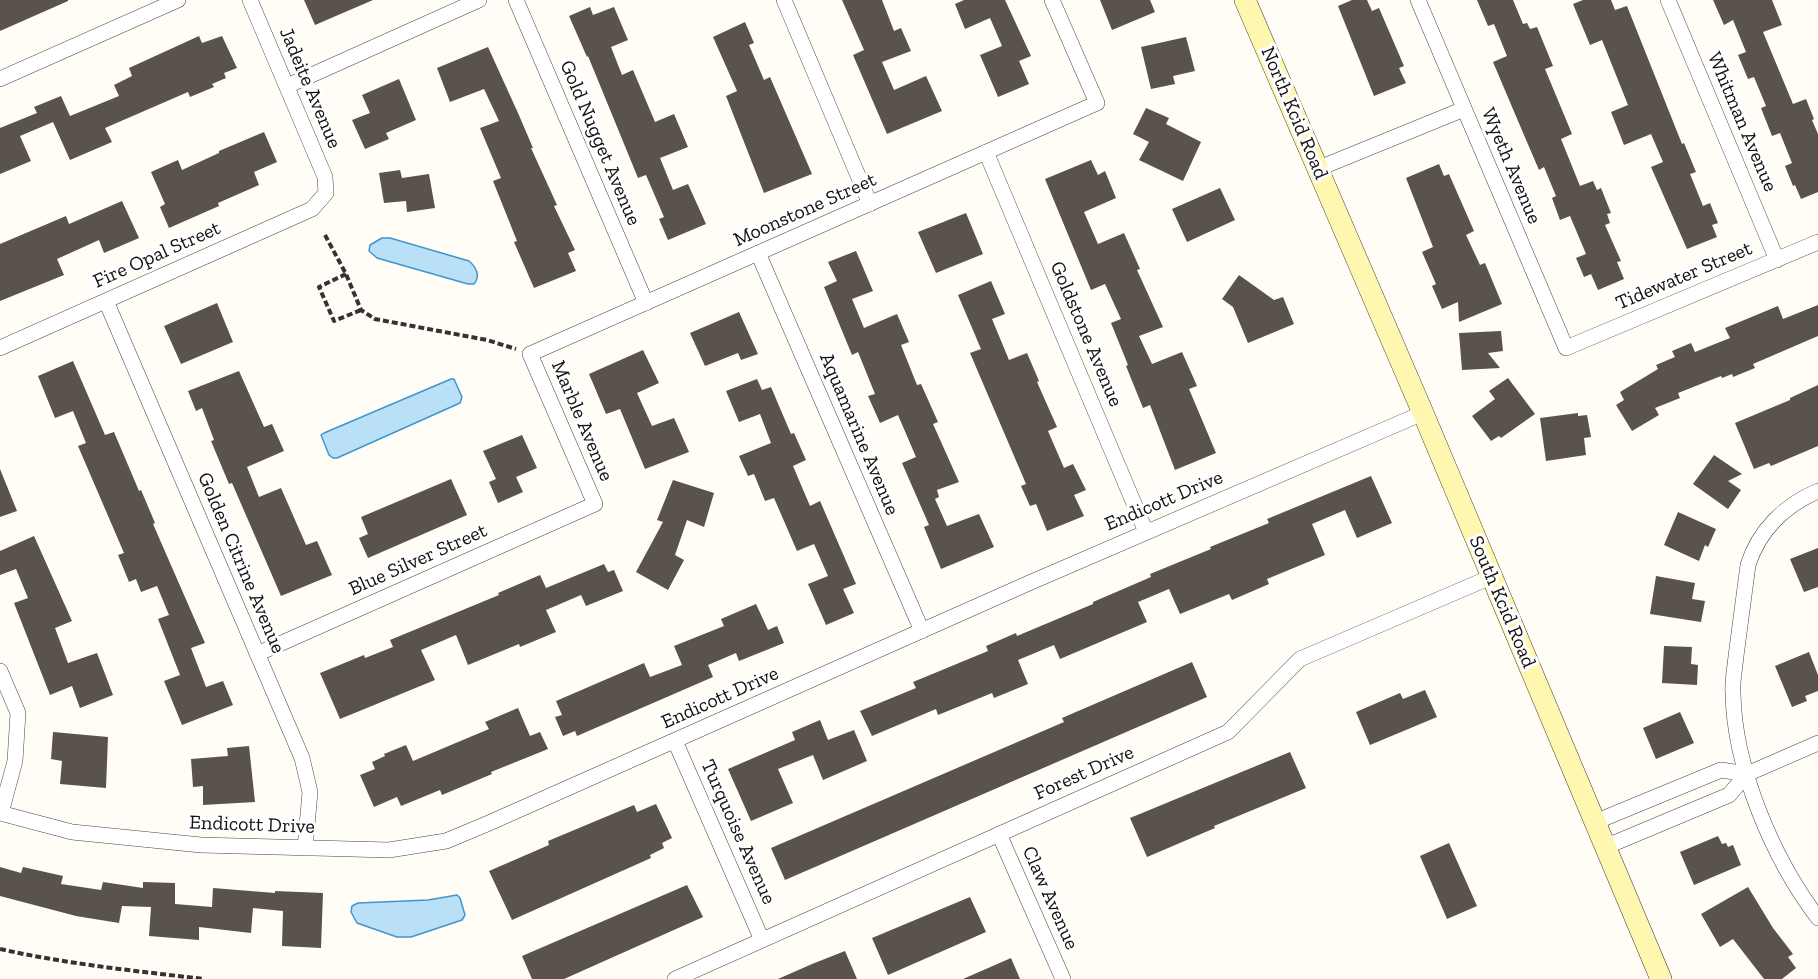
<!DOCTYPE html>
<style>
body{margin:0}
canvas{display:block;background:#fffdf5}
</style>
<canvas width="1818" height="979"></canvas>
<script>
const c = document.querySelector('canvas').getContext('2d');
c.lineJoin = 'round';
function fill(path, color) { c.fillStyle = color; c.fill(path, 'evenodd'); }
function strokePath(path, color, width, dash) { c.strokeStyle = color; c.lineWidth = width; c.lineCap = dash ? 'butt' : 'round'; c.setLineDash(dash || []); c.stroke(path); }
function label(font, color, halo, rows, align = 'center') {
  c.font = font + ' "Zilla Slab",serif'; c.lineWidth = 6; c.setLineDash([]); c.textBaseline = 'middle'; c.strokeStyle = halo; c.fillStyle = color; for (const [text, x, y, turn = 0] of rows) {
    c.save(); c.translate(x, y); c.rotate((+turn || 0) * Math.PI / 180); c.textAlign = isNaN(turn) ? turn : align; if (halo) c.strokeText(text, 0, 0); c.fillText(text, 0, 0); c.restore();
  }
}
const water = new Path2D(`
 M382 238H390L469 261C476 267 481 276 474 284H468L377 258 369 251 370 245Z
 M451 379H454L462 397 460 403 337 458H333L329 455 321 435 324 433Z
 M457 895 460 898 465 915 462 920 411 937H397L357 923 351 912 352 906 358 903 428 900Z`);
fill(water, '#b9e0f7');
strokePath(water, '#3f96cf', 1.5);
fill(new Path2D(`
 M0 0H68V1L0 31Z
 M304 0H373L315 25Z
 M842 0H882L894 31 901 28 911 51 882 62 894 90 926 76 942 111 887 134 853 55 864 50Z
 M964 0H1005L1031 56 1019 61 1029 84 998 97 980 55 1002 46 990 18 965 29 955 4Z
 M1100 0H1150L1155 12 1112 30Z
 M1352 0H1367L1372 11 1379 8 1404 66 1399 68 1406 83 1374 96 1338 6Z
 M1477 0H1513L1523 24 1527 23 1530 29 1537 27 1553 66 1545 69 1572 134 1561 139 1580 186 1593 181 1597 190 1601 188 1611 213 1607 214 1610 223 1605 225 1621 261 1617 262 1624 279 1598 290 1591 274 1584 277 1576 258 1586 254 1570 216 1560 220 1552 198 1556 196 1544 167 1539 170 1518 121 1493 62 1507 56 1494 24 1488 26Z
 M1583 0H1611L1615 10 1627 6 1682 144 1684 143 1696 172 1690 174 1703 206 1710 203 1718 223 1712 225 1717 237 1687 249 1651 167 1663 162 1651 134 1624 145 1611 112 1628 105 1602 40 1590 45 1573 4Z
 M1713 0H1772L1782 25 1763 32 1793 104 1806 99 1814 119 1812 120 1818 134V192L1801 199 1795 185 1793 186 1785 166 1792 163 1780 133 1772 136 1761 108 1766 106 1754 77 1748 79 1738 55 1746 52 1733 20 1724 25Z
 M590 7 593 15 614 7 628 40 611 47 622 75 633 70 655 122 674 114 688 147 660 158 673 190 688 184 706 224 668 240 659 219 664 217 646 175 638 178 588 56 587 57 569 16Z
 M745 22 754 43 749 45 764 80 770 77 812 174 764 193 726 96 737 91 713 37Z
 M199 36 202 43 222 36 237 68 224 73 226 78 212 84 214 87 190 97 188 92 105 128 112 142 70 160 53 122 20 136 31 161 0 174V128L37 113 34 107 61 96 70 116 119 96 114 85 132 76 129 68Z
 M1186 37 1195 71 1173 76 1175 84 1151 89 1141 47Z
 M488 47 518 113 533 148H531L557 205 554 206 575 250 568 253 576 271 534 288 514 242 517 241 493 181 501 178 480 128 499 121 484 89 450 102 437 68Z
 M399 79 416 120 386 133 389 139 365 149 352 120 370 113 362 95Z
 M1146 108 1169 118 1166 124 1201 142 1183 181 1139 160 1149 142 1133 134Z
 M264 132 277 162 254 172 259 185 218 203 219 206 169 228 160 207 165 204 151 172 178 160 182 170 219 153V151Z
 M1091 160 1098 175 1105 171 1116 198 1084 212 1098 244 1124 233 1140 269 1137 270 1163 327 1139 336 1152 364 1182 352 1197 386 1189 389 1216 453 1175 470 1150 405 1143 408 1126 366 1128 365 1111 323 1121 319 1105 284 1091 290 1045 179Z
 M1439 164 1444 176 1449 174 1474 231 1466 235 1480 265 1485 263 1502 304 1459 322 1458 302 1442 309 1432 286 1436 284 1422 252 1433 247 1406 178Z
 M400 170 402 178 429 174 435 208 407 212 406 201 384 203 379 173Z
 M1220 188 1235 220 1187 242 1172 209Z
 M122 201 139 238 104 253 99 240 57 259 64 275 0 301V244L66 216 69 224Z
 M966 213 983 254 936 273 918 232Z
 M856 251 873 291 852 299 864 328 897 314 909 342 901 345 917 385 921 384 938 422 933 424 959 482 937 490 939 497 935 499 947 526 979 514 994 547 941 569 924 527 929 525 902 463 916 457 898 415 880 423 868 396 875 394 858 352 852 355 824 287 837 281 828 262Z
 M1239 275 1274 300 1283 297 1294 324 1248 343 1233 307 1222 299Z
 M991 281 1005 314 992 319 1009 360 1027 353 1039 381 1037 382 1057 427 1048 431 1064 468 1073 464 1086 490 1074 495 1084 516 1047 531 1036 504 1030 506 1021 486 1026 484 970 353 981 349 958 295Z
 M217 303 233 342 181 364 164 326Z
 M1818 305V336L1753 364 1755 368 1733 377 1732 374 1722 378 1721 376 1678 393 1680 398 1655 408 1659 415 1632 431 1616 405 1624 400 1620 392 1658 369 1656 365 1675 357 1672 351 1691 343 1695 352 1730 338 1725 328 1778 306 1783 319Z
 M739 312 758 354 741 360 738 353 705 366 690 333Z
 M1501 331 1503 351 1488 353 1500 368 1462 370 1459 333Z
 M643 350 659 383 637 393 652 426 674 418 689 452 645 469 620 409 606 414 589 374Z
 M73 361 105 435 114 432 139 491 141 490 155 523 153 524 205 643 191 648 206 687 223 681 233 705 182 725 164 681 180 675 158 619 169 615 157 586 141 592 136 579 129 582 118 555 124 553 78 446 86 443 73 411 55 418 38 376Z
 M239 371 264 427 272 424 284 451 247 467 259 497 281 488 306 545 317 541 332 575 281 596 232 483 229 484 211 441 214 440 202 408 196 411 188 391Z
 M1508 378 1535 414 1501 438 1499 436 1491 441 1472 416 1495 399 1489 391Z
 M757 379 762 390 771 387 791 434 794 433 806 460 793 466 810 506 820 501 856 584 843 589 854 613 826 625 808 584 828 576 814 544 797 551 774 498 765 501 754 474 748 476 739 456 771 443 760 414 739 422 726 391Z
 M1818 385V446L1771 466 1769 463 1754 469 1735 423 1790 400V398Z
 M1578 413V416L1587 415 1591 437 1584 438 1586 455 1546 461 1540 418Z
 M522 435 537 468 516 477 523 492 498 503 489 482 496 479 483 451Z
 M1714 455 1742 474 1728 481 1741 490 1728 509 1693 484Z
 M0 469 17 511 0 517Z
 M1371 476 1392 523 1357 538 1345 510 1312 524 1325 555 1267 579 1269 584 1232 600 1229 594 1180 614 1169 589 1138 602 1147 622 1060 659 1054 645 1018 660 1028 684 994 698 992 693 938 715 936 709 872 736 860 711 916 688 913 682 988 651 986 646 1016 633 1017 636 1093 604V602L1151 577 1150 574 1211 549 1210 547 1269 523 1267 519Z
 M451 479 467 515 368 558 359 538 368 534 361 517Z
 M673 480 714 493 704 527 687 520 675 555 684 560 668 590 636 572 663 522 657 520Z
 M1678 512 1716 529 1708 547 1705 545 1699 561 1664 545Z
 M34 536 72 621 55 628 68 663 97 653 113 695 80 708 72 686 50 695 14 603 28 598 16 569 0 575V551Z
 M1818 548V587L1804 592 1790 559Z
 M604 564 608 572 614 570 623 591 586 606 581 595 546 610 556 632 520 647 519 644 468 665 456 635 421 650 435 680 340 719 320 673 364 655 365 658 393 647 390 640 499 595 498 593 540 575 546 588Z
 M1656 576 1695 583 1692 599 1705 601 1701 622 1650 614Z
 M756 604 768 630 777 626 784 643 739 661 736 653 708 665 713 677 577 736 575 731 563 736 555 717 562 715 556 701 644 663 650 677 682 665 674 646 724 626 721 619Z
 M1664 646 1692 647 1691 664 1698 665 1697 685 1662 683Z
 M1809 652 1818 675V691L1805 696 1807 701 1792 707 1775 666Z
 M1192 662 1207 697 785 880 771 848 1064 722 1062 718Z
 M1425 690 1437 717 1370 745 1356 712 1400 693 1403 699Z
 M518 708 530 736 540 732 548 749 491 772 492 774 442 795 440 790 401 806 397 797 374 807 360 775 375 769 372 762 385 756 384 754 406 745 413 761 489 729 485 722Z
 M1680 712 1694 743 1656 759 1643 728Z
 M820 720 828 740 854 730 867 761 823 780 813 755 778 769 793 803 751 821 728 769 795 740 792 732Z
 M53 732 108 737 106 788 60 784 62 761 51 759Z
 M249 746 255 802 203 805V786L193 787 191 759 228 756 227 748Z
 M1290 752 1306 788 1214 826 1215 828 1147 857 1130 818Z
 M656 804 672 838 662 843 664 848 650 855 651 858 512 920 489 871 549 845 548 841 634 805 637 812Z
 M1718 836 1722 844 1726 843 1728 847 1733 845 1741 865 1694 885 1680 852Z
 M1449 843 1477 906 1447 919 1420 856Z
 M0 867 21 873 23 867 63 876 61 884 101 890 103 882 143 888V882L175 883V904L212 907 213 888 275 893V891L323 893 321 948 282 946 283 911 253 908 251 933 199 927V940L149 936 151 907 122 906 119 923 76 916 0 896Z
 M687 885 703 917 564 979H532L522 956Z
 M1748 887 1773 928 1793 954 1788 957 1796 968 1782 979H1764L1733 939 1720 947 1701 914Z
 M970 897 986 932 888 975 872 938Z
 M845 951 857 979H778L812 964Z
 M1011 958 1020 979H963Z`), '#5a524d');
const street = new Path2D(`
 M516 0 646 303
 M784 0 870 204
 M1418 0 1566 348 1818 242
 M1668 0 1777 260
 M0 79 178 0
 M287 86 479 0
 M986 152 1146 532
 M1317 169 1464 109
 M758 253 922 631
 M106 301 302 758 310 792 305 848
 M0 348 312 209 326 193 325 177 250 0
 M1818 491C1785 505 1759 530 1748 565 1744 595 1740 625 1736 656 1735 668 1732 681 1733 693 1734 767 1773 859 1818 918
 M257 654 595 504 530 354 1097 103 1052 0
 M0 671 18 713 15 761 1 813
 M675 741 762 940
 M0 813 72 832 201 845 389 850 446 841 489 823 1029 583 1423 413
 M1595 822 1721 770 1747 774
 M999 834 1063 979
 M1605 847 1729 795 1747 774 1818 743
 M675 979 1228 732 1300 659 1491 577`);
const secondary = new Path2D(`
 M1245 0 1423 413 1661 979`);
strokePath(street, '#444', 16);
strokePath(secondary, '#333', 22);
strokePath(new Path2D(`
 M325 235 346 274 361 310 375 319 487 340 516 349
 M346 274 319 287 334 321 361 310
 M0 949C67 964 136 971 204 979`), '#333', 4, [6, 3]);
strokePath(street, '#fff', 15);
strokePath(secondary, '#fff6b0', 21);
label('20px', '#111', '#fff', [
 ["Jadeite Avenue",310,88,67],
 ["North Kcid Road",1294,113,67],
 ["Whitman Avenue",1742,122,67],
 ["Gold Nugget Avenue",600,143,67],
 ["Wyeth Avenue",1511,166,67],
 ["Moonstone Street",805,210,-24],
 ["Fire Opal Street",157,255,-24],
 ["Tidewater Street",1684,276,-23],
 ["Goldstone Avenue",1086,334,67],
 ["Marble Avenue",582,421,67],
 ["Aquamarine Avenue",859,434,67],
 ["Endicott Drive",1164,501,-23],
 ["Blue Silver Street",418,560,-24],
 ["Golden Citrine Avenue",241,563,67],
 ["South Kcid Road",1502,602,67],
 ["Endicott Drive",720,698,-24],
 ["Forest Drive",1084,773,-24],
 ["Endicott Drive",252,825,2],
 ["Turquoise Avenue",738,832,66],
 ["Claw Avenue",1050,898,66]
]);
</script>
